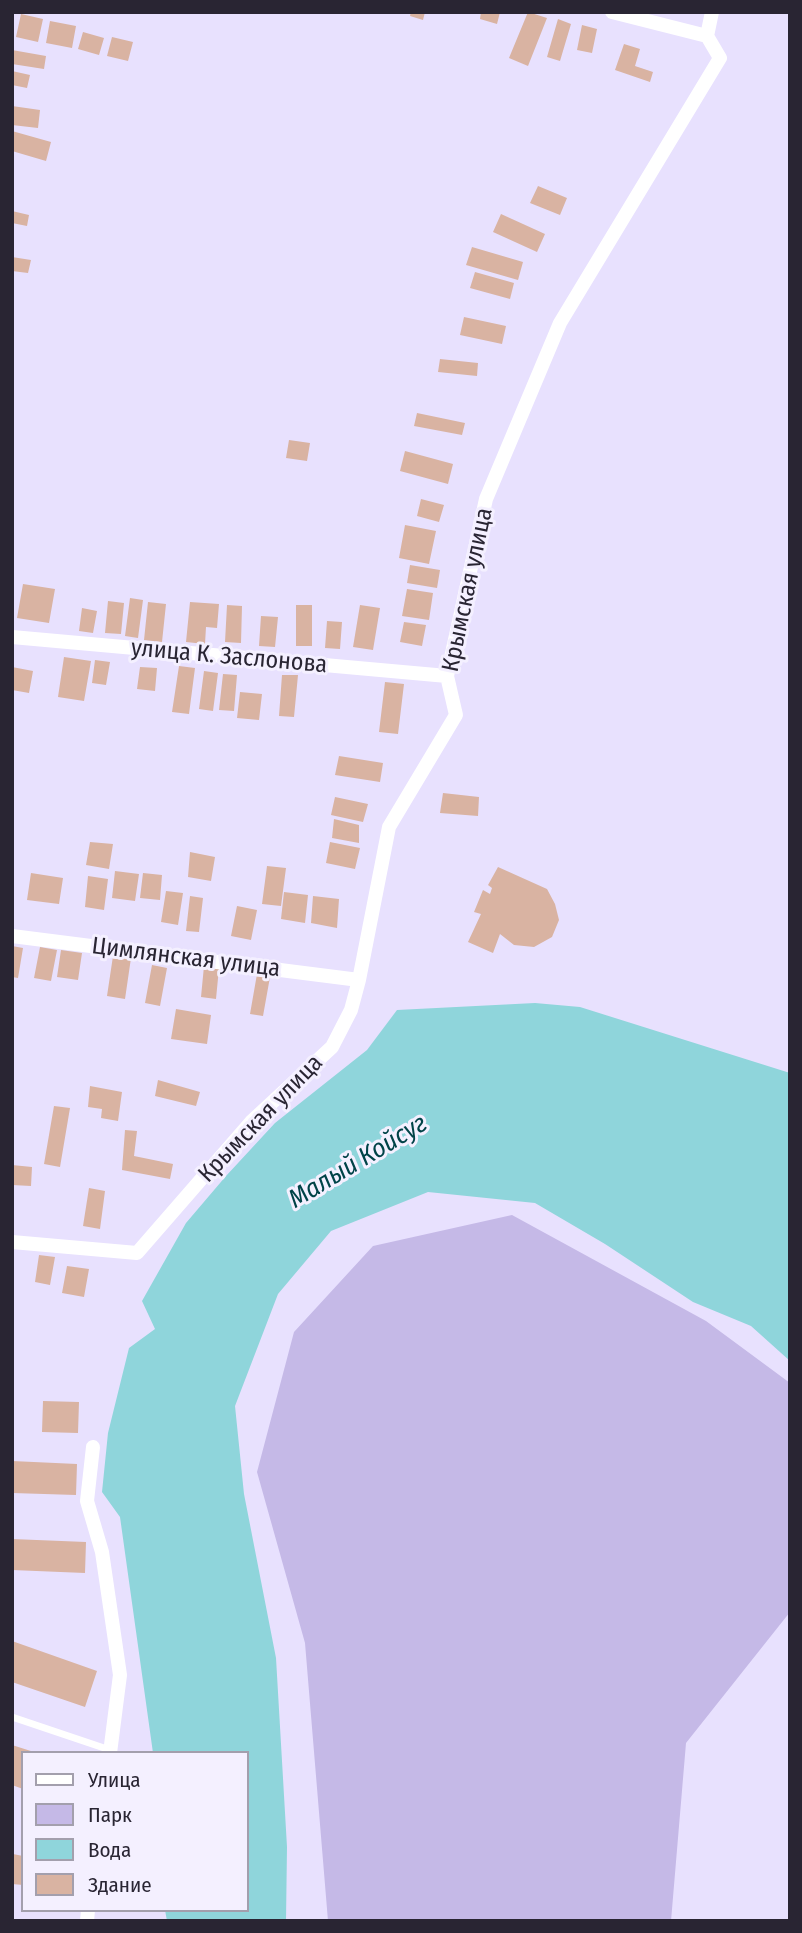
<!DOCTYPE html>
<meta charset="utf-8">
<style>
body{margin:0}
#map{position:relative;width:802px;height:1933px;overflow:hidden;background:#e8e1fe;font-family:"Fira Sans Condensed",sans-serif}
canvas{display:block}
.frame{position:absolute;inset:0;border:14px solid #292533;pointer-events:none}
.legend{position:absolute;left:21px;top:1751px;width:228px;height:161px;box-sizing:border-box;background:#f4f0ff;border:2px solid #a39fad;margin:0;padding:9px 12px;list-style:none;font-size:21px;color:#292533}
.legend li{display:flex;align-items:center;gap:14px;height:35px}
.legend b{width:35px;border:2px solid #a39fad}
</style>
<div id="map">
<canvas width="802" height="1933"></canvas>
<div class="frame"></div>
<ul class="legend">
<li><b style="height:9px;background:#fff"></b>Улица</li>
<li><b style="height:19px;background:#c5b9e7"></b>Парк</li>
<li><b style="height:19px;background:#8fd5db"></b>Вода</li>
<li><b style="height:19px;background:#d9b3a2"></b>Здание</li>
</ul>
</div>
<script>
const c = document.querySelector('canvas').getContext('2d');
c.lineJoin = 'round';
function fill(path, color) { c.fillStyle = color; c.fill(path, 'evenodd'); }
function strokePath(path, color, width, dash) { c.strokeStyle = color; c.lineWidth = width; c.lineCap = dash ? 'butt' : 'round'; c.setLineDash(dash || []); c.stroke(path); }
function label(font, color, halo, rows, align = 'center') {
  c.font = font + ' "Fira Sans Condensed",sans-serif'; c.lineWidth = 6; c.setLineDash([]); c.textBaseline = 'middle'; c.strokeStyle = halo; c.fillStyle = color; for (const [text, x, y, turn = 0] of rows) {
    c.save(); c.translate(x, y); c.rotate((+turn || 0) * Math.PI / 180); c.textAlign = isNaN(turn) ? turn : align; if (halo) c.strokeText(text, 0, 0); c.fillText(text, 0, 0); c.restore();
  }
}
fill(new Path2D(`
 M512 1215 706 1321 790 1383V1612L686 1743 671 1921H328L305 1643 257 1472 294 1332 373 1246Z`), '#c5b9e7');
fill(new Path2D(`
 M535 1003 580 1007 790 1073V1361L751 1326 693 1302 605 1244 535 1203 428 1192 331 1231 278 1294 235 1406 244 1494 276 1658 287 1847 286 1921H167L165 1910H247V1753H153L120 1517 102 1492 108 1433 129 1348 155 1329 142 1301 186 1223 226 1176 275 1123 367 1050 397 1010Z`), '#8fd5db');
fill(new Path2D(`
 M411 12H425L423 20 410 16Z
 M481 12H500L497 24 480 19Z
 M528 12 547 18 528 66 509 58Z
 M21 14 43 19 38 42 16 37Z
 M558 19 571 24 560 61 547 57Z
 M50 21 76 26 72 48 46 43Z
 M582 25 597 29 592 53 577 50Z
 M83 32 104 38 99 55 78 49Z
 M112 37 133 42 128 61 107 56Z
 M624 44 640 49 635 66 653 72 650 82 615 70Z
 M12 50 46 56 44 69 12 64Z
 M12 71 30 75 27 88 12 85Z
 M12 106 40 110 38 128 12 125Z
 M12 131 51 142 46 161 12 151Z
 M538 186 567 198 560 215 530 203Z
 M12 211 29 215 27 226 12 223Z
 M501 214 545 234 537 252 493 232Z
 M472 247 523 262 518 280 466 265Z
 M12 257 31 260 28 273 12 271Z
 M475 272 514 283 510 299 470 288Z
 M464 317 506 326 502 344 460 335Z
 M440 359 478 363 477 376 438 372Z
 M417 413 465 423 462 435 414 426Z
 M289 440 310 443 307 461 286 458Z
 M405 451 453 464 448 484 400 471Z
 M421 499 444 505 439 522 417 516Z
 M405 525 436 531 429 564 399 558Z
 M410 565 440 570 437 588 407 583Z
 M23 584 55 589 49 623 17 618Z
 M407 589 433 593 429 620 402 616Z
 M130 598 143 600 138 638 125 636Z
 M108 601 124 603 121 634 105 633Z
 M148 602 166 604 162 642 144 640Z
 M190 602 219 604 217 628 206 627 205 644 186 642Z
 M227 605 242 606 241 643 225 642Z
 M296 605H312V646H296Z
 M360 605 380 608 373 650 353 647Z
 M82 608 97 611 93 633 79 631Z
 M261 616 278 617 275 647 259 646Z
 M327 621 342 622 340 649 325 648Z
 M404 622 426 625 422 646 400 642Z
 M64 657 91 661 84 701 58 697Z
 M95 660 110 662 106 685 92 683Z
 M179 666 195 668 189 714 172 712Z
 M12 667 33 671 29 693 12 690Z
 M140 667 157 668 155 691 137 689Z
 M204 671 218 673 213 711 199 709Z
 M223 674 237 675 234 711 219 710Z
 M282 675H298L294 717 279 716Z
 M385 682 404 684 398 734 379 732Z
 M240 692 262 694 259 720 237 718Z
 M339 756 383 763 380 782 335 775Z
 M443 793 479 797 478 816 440 813Z
 M335 797 368 804 363 822 331 815Z
 M334 819 359 825V843L332 838Z
 M90 842 113 844 109 869 86 865Z
 M330 842 360 848 355 869 326 863Z
 M190 852 215 857 211 881 188 877Z
 M267 866 286 868 281 906 262 904Z
 M498 867 547 889 555 904 559 920 552 937 534 947 514 945 500 934 493 953 468 942 481 914 474 912 483 890 490 894 492 888 488 885Z
 M115 871 139 874 135 901 112 898Z
 M31 873 63 878 59 904 27 900Z
 M143 873 162 875 160 900 140 898Z
 M88 876 108 879 104 910 85 907Z
 M166 891 183 893 178 925 161 922Z
 M284 892 308 895 305 923 281 919Z
 M190 896 203 898 199 932 186 931Z
 M313 896 339 899 337 928 311 923Z
 M237 906 257 910 251 940 231 936Z
 M12 946 23 948 18 978 12 977Z
 M40 947 57 950 51 981 34 978Z
 M61 950 82 953 78 980 57 977Z
 M113 956 131 958 125 999 107 996Z
 M152 965 167 968 160 1006 145 1003Z
 M204 966 219 968 216 999 201 997Z
 M257 974 270 977 263 1016 250 1014Z
 M176 1009 211 1015 207 1044 171 1039Z
 M158 1080 200 1092 196 1106 155 1096Z
 M90 1086 122 1092 118 1121 101 1118 102 1109 88 1107Z
 M54 1106 70 1108 60 1167 44 1164Z
 M125 1130 137 1131 134 1156 173 1164 170 1179 122 1170Z
 M12 1165 32 1167 31 1186 12 1185Z
 M89 1188 105 1191 100 1229 83 1226Z
 M39 1255 55 1257 50 1285 35 1282Z
 M67 1266 89 1269 84 1297 62 1293Z
 M43 1401 79 1402 78 1433 42 1432Z
 M12 1461 77 1464 76 1495 12 1493Z
 M12 1539 86 1542 85 1573 12 1570Z
 M12 1641 97 1671 85 1707 12 1682Z
 M12 1745 34 1752 23 1753V1789L12 1785Z
 M13 1854 23 1856V1885L12 1884Z`), '#d9b3a2');
strokePath(new Path2D(`
 M12 1717 110 1750`), '#fff', 7);
strokePath(new Path2D(`
 M612 12 707 36
 M12 637 447 676
 M12 936 359 980
 M12 1242 137 1253 251 1122 332 1047 351 1010 359 980 389 827 456 715 447 676 486 499 560 323 720 58 707 36 712 12
 M93 1447 87 1501 102 1552 120 1675 110 1753
 M87 1921 88 1910`), '#fff', 14);
label('24px', '#292533', '#f4f0ff', [
 ["Крымская улица",468,590,-78],
 ["улица К. Заслонова",229,657,5],
 ["Цимлянская улица",186,958,7],
 ["Крымская улица",261,1119,-46]
]);
label('italic 26px', '#004348', '#f4f0ff', [
 ["Малый Койсуг",358,1162,-31]
]);
</script>
